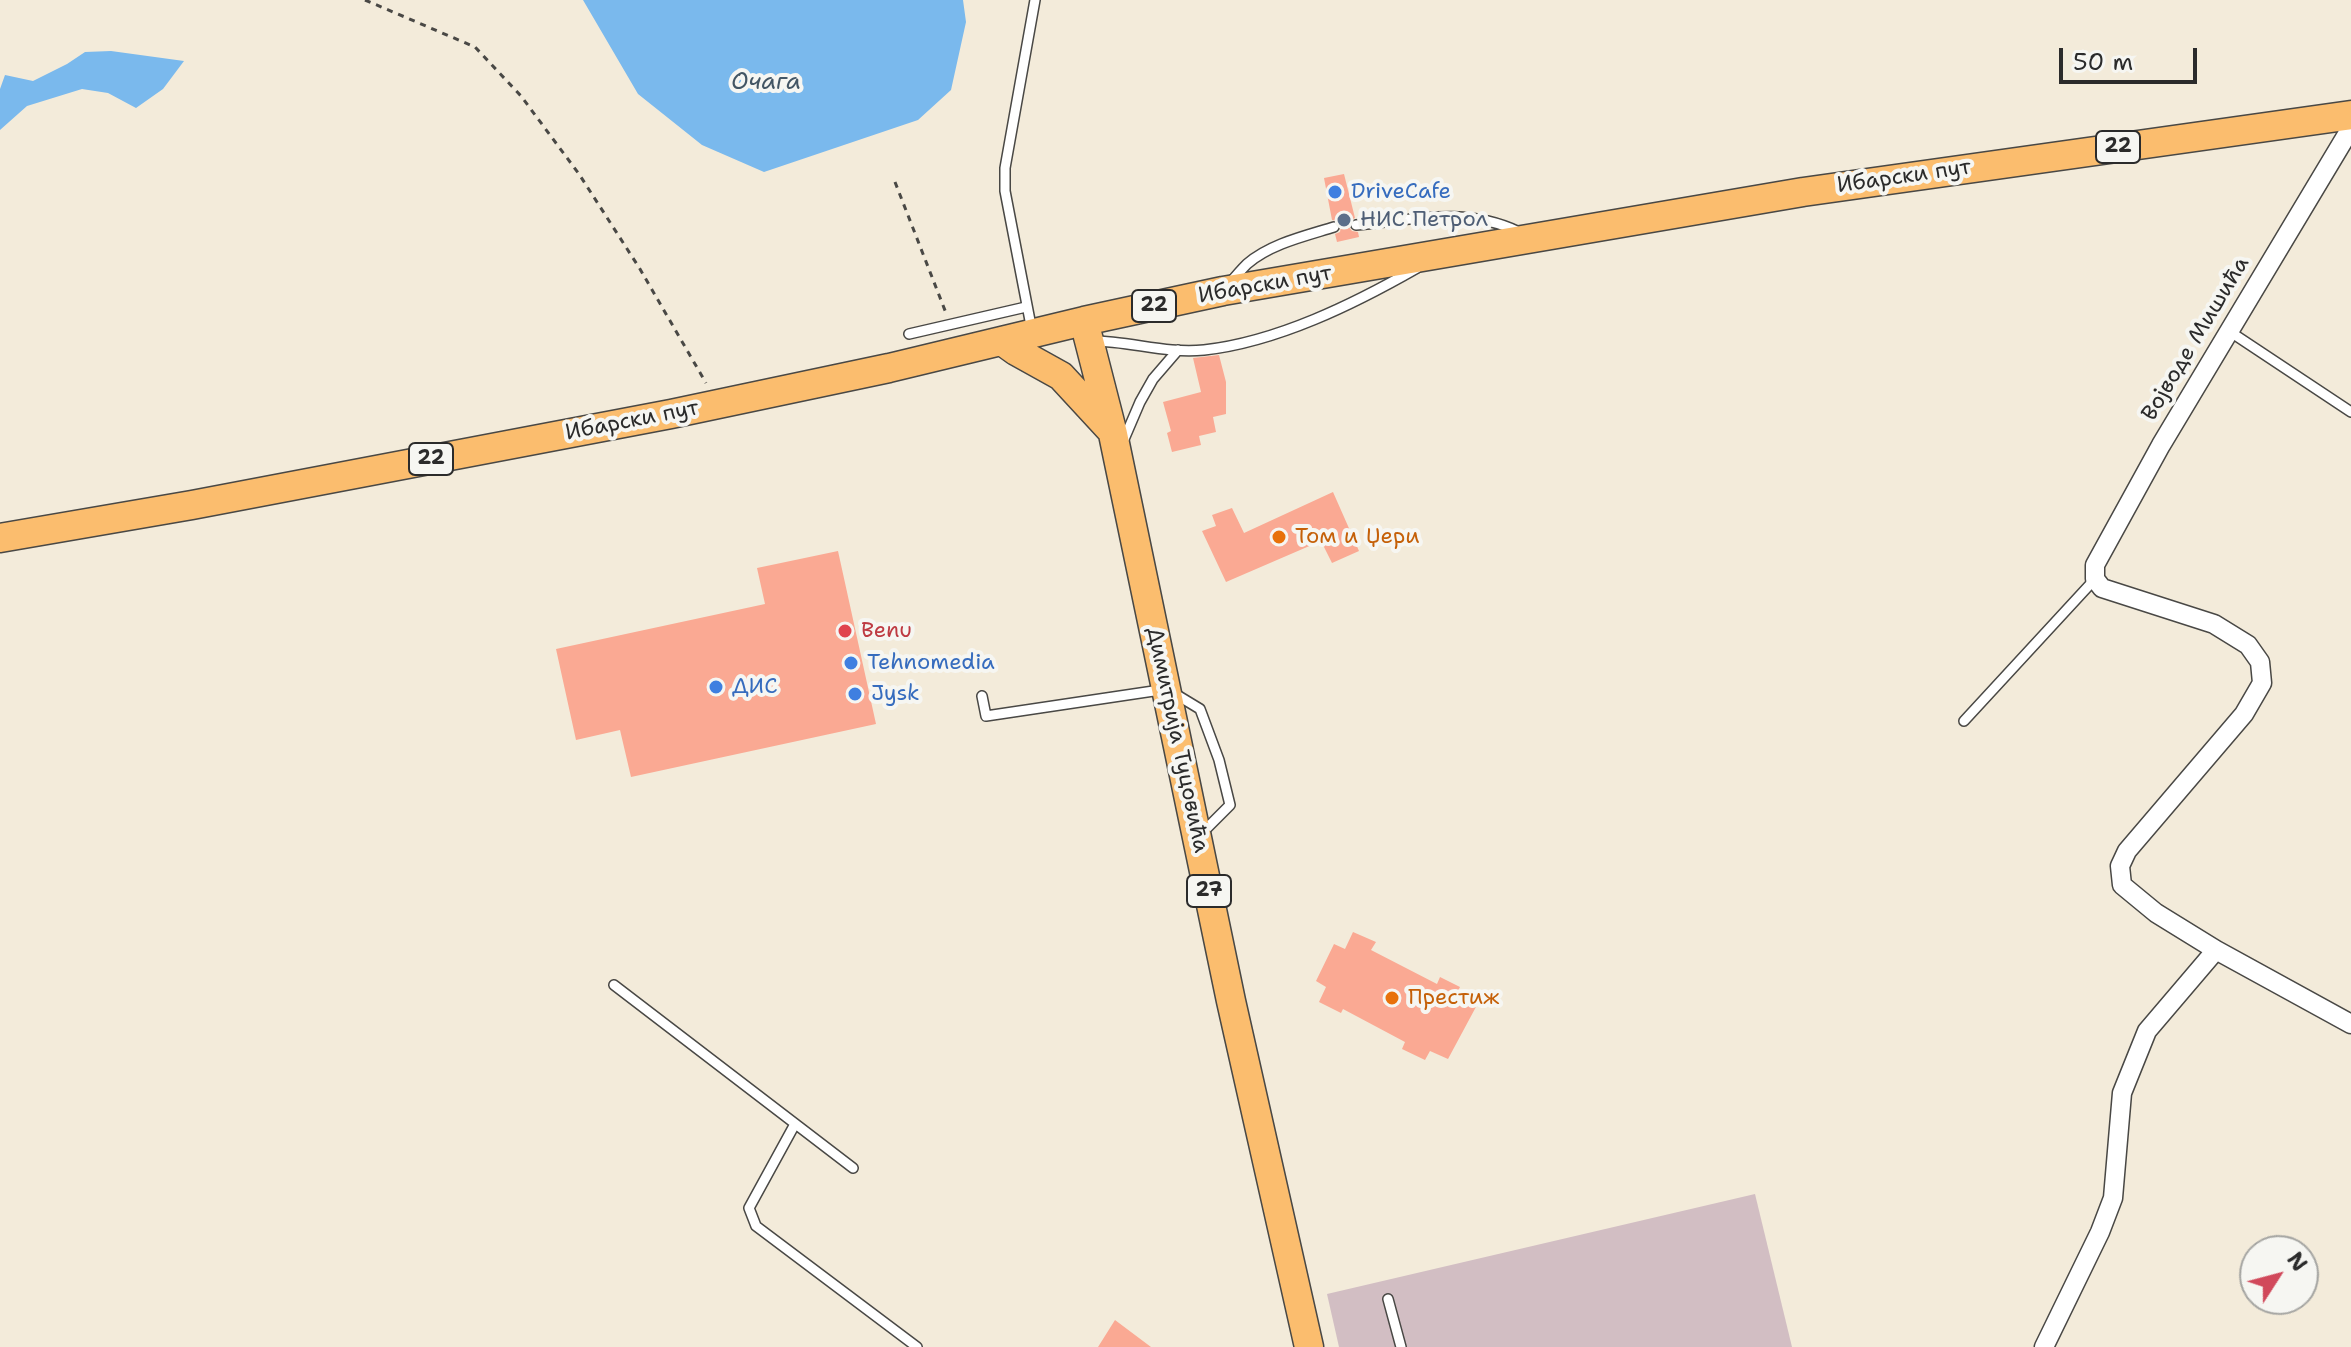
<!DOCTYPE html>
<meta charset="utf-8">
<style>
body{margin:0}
#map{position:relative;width:2351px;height:1347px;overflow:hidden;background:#f3ebda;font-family:"Shantell Sans",sans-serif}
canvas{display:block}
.north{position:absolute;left:2239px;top:1235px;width:80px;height:80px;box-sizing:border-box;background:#f6f6f2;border:2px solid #a5a5a2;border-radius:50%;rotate:54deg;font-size:22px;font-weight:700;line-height:32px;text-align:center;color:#2b2b2b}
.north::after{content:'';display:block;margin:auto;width:28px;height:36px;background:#d1495b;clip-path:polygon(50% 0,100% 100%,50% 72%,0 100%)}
.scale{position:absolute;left:2059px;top:48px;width:138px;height:36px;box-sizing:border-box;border:4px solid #2b2b2b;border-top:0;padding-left:10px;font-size:24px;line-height:28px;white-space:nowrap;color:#2b2b2b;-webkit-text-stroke:6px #f6f6f2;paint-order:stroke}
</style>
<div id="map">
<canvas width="2351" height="1347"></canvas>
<div class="north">N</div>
<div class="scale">50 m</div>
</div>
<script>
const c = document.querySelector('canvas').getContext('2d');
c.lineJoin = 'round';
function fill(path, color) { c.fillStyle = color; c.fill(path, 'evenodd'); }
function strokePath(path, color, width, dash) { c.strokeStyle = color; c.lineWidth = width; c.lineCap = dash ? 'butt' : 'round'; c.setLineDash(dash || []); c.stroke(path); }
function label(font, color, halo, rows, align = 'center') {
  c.font = font + ' "Shantell Sans",sans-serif'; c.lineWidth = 8; c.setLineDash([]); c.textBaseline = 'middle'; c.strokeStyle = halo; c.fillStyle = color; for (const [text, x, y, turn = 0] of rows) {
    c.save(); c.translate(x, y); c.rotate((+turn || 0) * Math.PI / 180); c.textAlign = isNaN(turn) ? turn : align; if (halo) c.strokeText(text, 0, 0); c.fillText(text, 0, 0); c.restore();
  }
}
fill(new Path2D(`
 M1755 1194 1792 1347H1339L1327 1294Z`), '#d2bec3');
fill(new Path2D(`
 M583 0H963L966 22 951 90 918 120 764 172 702 145 638 94Z
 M111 51 184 61 163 89 136 108 108 93 82 89 27 106 0 130V89L5 75 33 81 67 64 85 52Z`), '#7ab9ed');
fill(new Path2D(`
 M1344 174 1355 218 1350 221 1349 227 1352 231 1358 232 1359 237 1337 242 1335 234 1340 232 1341 226 1338 221 1332 220 1324 178Z
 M1219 355 1226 382V414L1213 417 1216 432 1199 436 1201 445 1172 452 1167 433 1171 431 1163 402 1201 392 1193 358Z
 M1333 492 1359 551 1332 563 1321 541 1226 582 1202 531 1216 526 1212 515 1232 508 1244 533Z
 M838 551 876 724 631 777 620 730 576 740 556 649 765 604 757 568Z
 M1353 932 1376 942 1371 950 1437 984 1440 977 1460 987 1456 995 1477 1005 1448 1059 1430 1051 1425 1060 1402 1049 1405 1042 1343 1009 1341 1013 1319 1002 1326 987 1316 981 1334 944 1345 949Z
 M1115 1320 1151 1347H1098Z`), '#faa993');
const service = new Path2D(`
 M1356 225C1413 220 1465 206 1519 232
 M1230 283C1235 277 1241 270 1247 264 1270 244 1305 236 1334 227
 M1032 331 1005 191V168L1035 0
 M2229 331 2351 412
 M909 334 1026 307
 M1093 341C1130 341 1166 354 1204 350 1277 342 1354 304 1417 268
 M1122 444 1140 402 1153 379 1178 350
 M982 696 986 716 1167 689 1200 709 1219 760 1230 805 1200 835
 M1964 721 2095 579
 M614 985 853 1168
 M795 1124 749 1208 756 1226 917 1347
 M1388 1299 1401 1347`);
const minor = new Path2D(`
 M2216 950 2351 1024
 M2044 1347 2100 1232 2113 1198 2122 1093 2147 1031 2216 950 2156 913 2122 885 2120 866 2127 851 2244 714 2262 683 2260 662 2248 645 2214 624 2102 588 2095 579V565L2161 445 2351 128`);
const primary = new Path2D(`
 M1084 321 1113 434 1231 1001 1309 1347
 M1002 341 1016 351 1061 376 1109 428
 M0 538 192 505 671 414 889 368 1084 321 1223 291 1803 192 2351 115`);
strokePath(service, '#494845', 12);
strokePath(minor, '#494845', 21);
strokePath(primary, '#494845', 31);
strokePath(new Path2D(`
 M365 0 475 47 521 96 579 174 640 269 706 383
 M895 182 946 313`), '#494845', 3, [6, 6]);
strokePath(service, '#fff', 9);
strokePath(minor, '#fff', 18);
strokePath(primary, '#fbbd6e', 28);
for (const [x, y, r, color] of [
 [1335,192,8,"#3f7fe0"],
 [1344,220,8,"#5c6f8a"],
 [1279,537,8,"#e8710a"],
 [845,631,8,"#e0444e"],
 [851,663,8,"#3f7fe0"],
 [716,687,8,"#3f7fe0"],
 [855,694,8,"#3f7fe0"],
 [1392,998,8,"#e8710a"]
]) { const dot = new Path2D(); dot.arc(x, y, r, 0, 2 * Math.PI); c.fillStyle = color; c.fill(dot); strokePath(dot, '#f6f6f2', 3); }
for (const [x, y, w] of [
 [2118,147,44],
 [1154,306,44],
 [431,459,44],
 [1209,891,44]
]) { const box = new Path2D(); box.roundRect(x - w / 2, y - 16, w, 32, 6); c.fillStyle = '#f6f6f2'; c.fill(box); strokePath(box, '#2b2b2b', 2); }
label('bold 20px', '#2b2b2b', null, [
 ["22",2118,147],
 ["22",1154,306],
 ["22",431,459],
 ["27",1209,891]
]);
label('22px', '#2b2b2b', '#f6f6f2', [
 ["Ибарски пут",1904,177,-8],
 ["Ибарски пут",1265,285,-10],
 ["Војводе Мишића",2196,339,-59],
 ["Ибарски пут",632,421,-11],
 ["Димитрија Туцовића",1177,740,78]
]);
label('22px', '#366cbe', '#f6f6f2', [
 ["DriveCafe",1351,192],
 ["Tehnomedia",867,663],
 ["ДИС",732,687],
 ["Jysk",871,694]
], 'left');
label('22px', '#4e5e75', '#f6f6f2', [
 ["НИС Петрол",1360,220]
], 'left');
label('22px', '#c56008', '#f6f6f2', [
 ["Том и Џери",1295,537],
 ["Престиж",1408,998]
], 'left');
label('22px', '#be3a42', '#f6f6f2', [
 ["Benu",861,631]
], 'left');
label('italic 24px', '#435665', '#f6f6f2', [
 ["Очага",766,83]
]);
</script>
